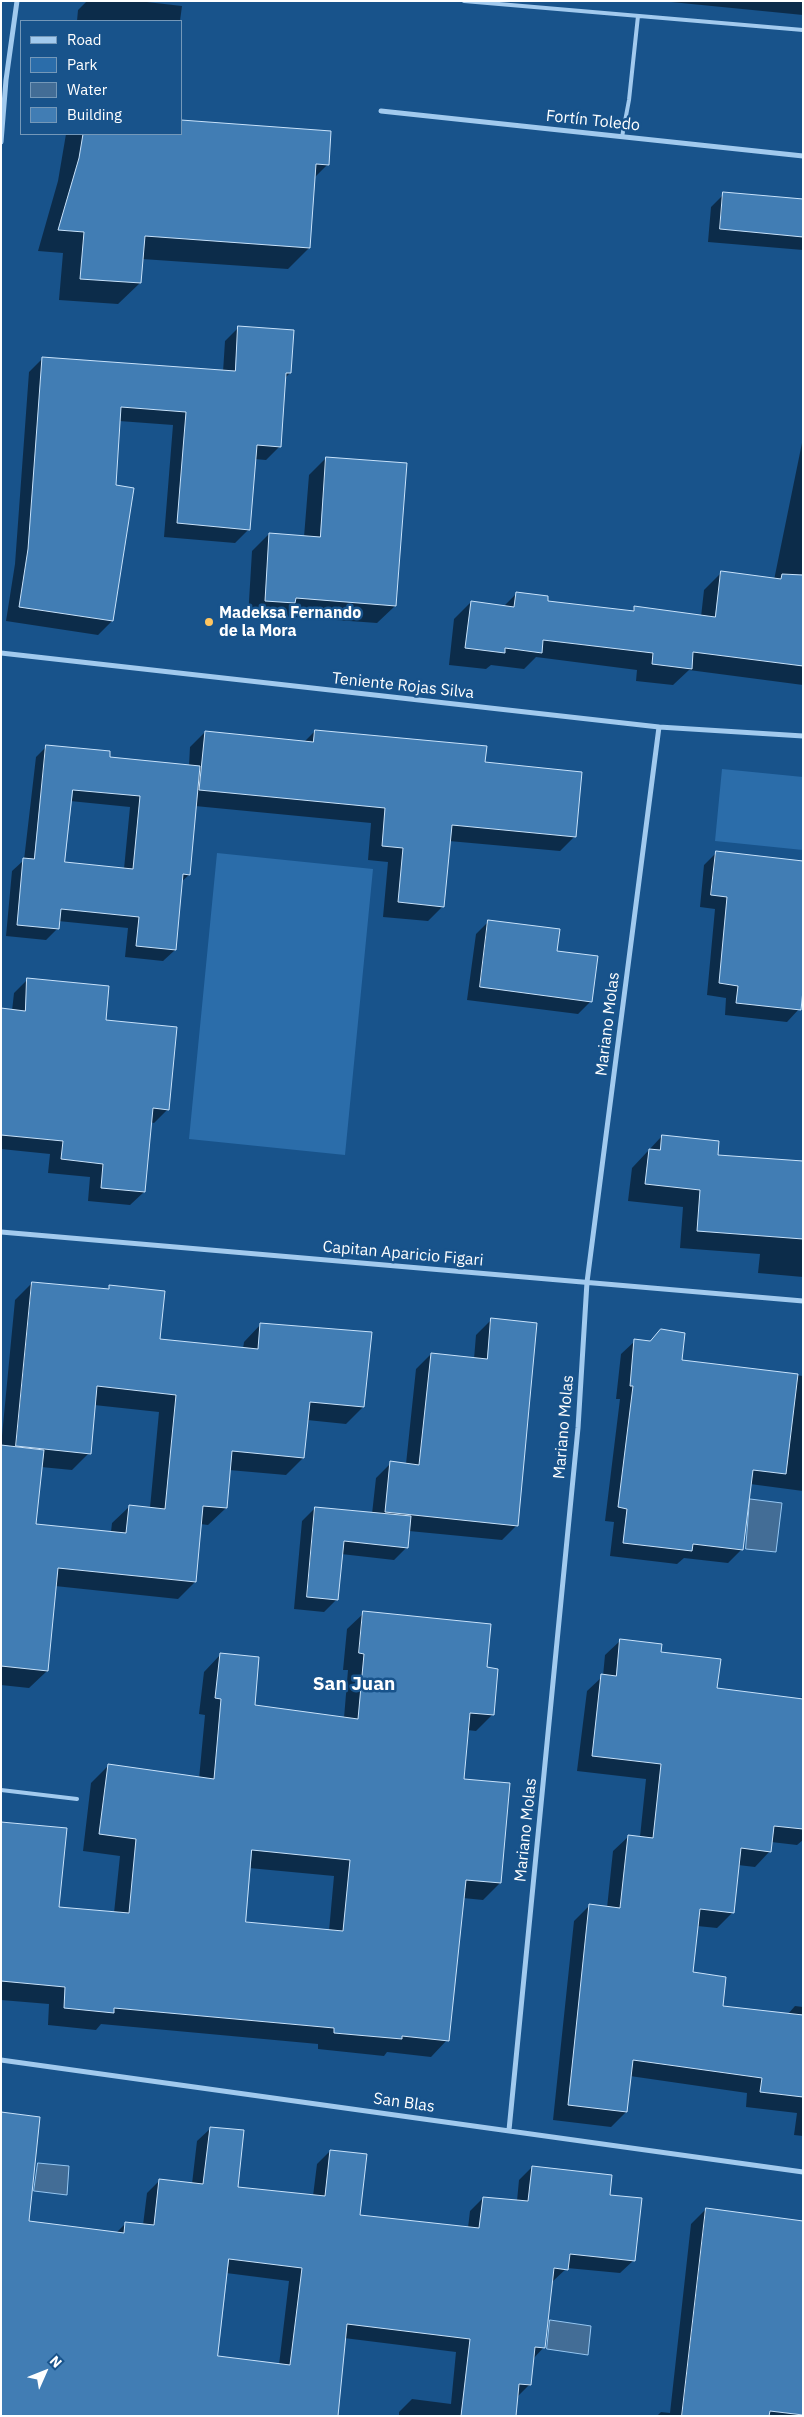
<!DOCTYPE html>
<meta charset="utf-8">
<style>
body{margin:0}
#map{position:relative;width:804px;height:2417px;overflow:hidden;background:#18538b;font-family:"IBM Plex Sans",sans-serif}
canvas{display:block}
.frame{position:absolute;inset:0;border:2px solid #fff;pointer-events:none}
.legend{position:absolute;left:20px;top:20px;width:162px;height:115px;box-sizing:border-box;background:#18538b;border:1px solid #7498b9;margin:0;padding:6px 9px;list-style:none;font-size:15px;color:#fff}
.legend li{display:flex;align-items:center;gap:10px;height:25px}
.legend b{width:25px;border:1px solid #7498b9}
.north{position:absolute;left:20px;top:2347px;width:50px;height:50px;-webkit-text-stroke:4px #18538b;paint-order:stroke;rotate:46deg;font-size:14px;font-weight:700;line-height:20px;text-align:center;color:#fff}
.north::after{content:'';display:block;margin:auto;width:18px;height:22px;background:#fff;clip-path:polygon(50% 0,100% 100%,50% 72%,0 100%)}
</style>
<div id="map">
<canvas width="804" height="2417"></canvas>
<div class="frame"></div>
<ul class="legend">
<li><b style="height:6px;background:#a2caee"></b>Road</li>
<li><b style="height:14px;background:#2b6daa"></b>Park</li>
<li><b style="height:14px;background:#436d96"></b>Water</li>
<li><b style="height:14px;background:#417db4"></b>Building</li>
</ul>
<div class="north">N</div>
</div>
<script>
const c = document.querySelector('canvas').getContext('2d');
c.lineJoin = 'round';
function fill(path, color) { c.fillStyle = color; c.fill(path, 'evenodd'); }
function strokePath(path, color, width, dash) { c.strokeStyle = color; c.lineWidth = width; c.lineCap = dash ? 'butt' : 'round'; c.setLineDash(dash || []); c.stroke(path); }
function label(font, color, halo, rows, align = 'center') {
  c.font = font + ' "IBM Plex Sans",sans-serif'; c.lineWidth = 5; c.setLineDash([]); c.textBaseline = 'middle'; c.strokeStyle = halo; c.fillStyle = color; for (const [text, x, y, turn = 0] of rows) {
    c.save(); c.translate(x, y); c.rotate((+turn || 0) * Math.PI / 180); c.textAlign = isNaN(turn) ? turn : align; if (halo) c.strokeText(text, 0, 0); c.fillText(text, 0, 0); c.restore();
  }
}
fill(new Path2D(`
 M722 769 803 777V850L715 841Z
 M217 853 373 869 345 1155 189 1139Z`), '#2b6daa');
const water = new Path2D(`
 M750 1499 782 1503 776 1552 746 1549Z
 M38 2163 69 2166 67 2195 34 2191Z
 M550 2320 591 2326 588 2355 547 2349Z`);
fill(water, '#436d96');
strokePath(water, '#95c6f1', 1);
fill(new Path2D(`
 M87 1H138L182 6 180 21H77L78 10Z
 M661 1H803V15Z
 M66 134H181L328 164 314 178 309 248 288 269 142 259 140 283 118 304 59 300 63 253 38 251 58 181Z
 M724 194 803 201V250L708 242 711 207Z
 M239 327 290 373 285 378 280 446 266 460 254 459 249 529 235 543 164 537 173 425 119 421 114 486 112 621 98 635 6 621 15 564 29 372 43 358 223 372 225 341Z
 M803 438V685L689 670 673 685 636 681 637 670 536 657 524 669 491 665 486 669 449 665 454 619 471 602 503 607 517 593 546 602 631 612 635 608 701 617 704 590 721 573 774 580Z
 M326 458 395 606 377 623 281 616 277 620 248 618 252 551 269 534 304 537 309 475Z
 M315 731 484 763 575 836 560 851 449 841 443 906 428 921 383 917 388 862 368 860 371 823 195 806 189 875 181 882 175 950 163 961 125 957 128 928 58 921 57 929 46 940 6 936 12 871 24 860 36 757 47 746 108 758 189 766 190 747 205 732 304 742ZM70 801 130 807 124 869 63 864Z
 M717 852 799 1009 787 1022 725 1015 726 998 707 995 715 909 700 907 704 865Z
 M489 921 555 952 591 1001 578 1014 467 1000 476 934Z
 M28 979 104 1021 168 1109 154 1123 150 1122 144 1192 130 1205 88 1201 90 1177 48 1173 50 1154 1 1149V1010L12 1011 14 993Z
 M662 1136 717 1156 803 1163V1277L758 1273 760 1254 680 1248 683 1207 628 1201 632 1168Z
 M32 1283 106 1290 110 1287 159 1340 243 1349 244 1342 261 1324 363 1407 346 1424 307 1420 303 1458 286 1475 229 1470 226 1508 208 1525 200 1524 195 1582 178 1599 55 1586 47 1671 29 1688 1 1685V1446L15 1300ZM94 1405 159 1412 150 1508 130 1506 112 1523 111 1532 35 1525 41 1467 72 1470 89 1453Z
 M491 1320 517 1525 502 1540 409 1531 407 1547 394 1560 341 1554 337 1599 324 1612 294 1609 302 1521 315 1508 372 1514 376 1478 391 1463 406 1464 416 1369 431 1354 474 1359 476 1335Z
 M635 1341 680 1361 803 1376V1491L750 1484 742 1549 728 1563 684 1558 677 1564 610 1556 614 1522 605 1521 620 1399H616L621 1354Z
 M364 1613 485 1669 493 1714 476 1731 467 1730 463 1780 500 1883 483 1900 463 1898 447 2040 431 2057 387 2052 384 2056 318 2049V2044L101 2024 96 2030 48 2025 49 2004 1 2000V1823L58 1908 114 1913 120 1856 83 1851 91 1783 108 1766 199 1779 205 1715 199 1714 204 1672 220 1655 254 1706 344 1718 348 1670H343L347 1629ZM249 1868 334 1876 329 1931 244 1923Z
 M621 1640 659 1653 716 1689 798 1699 803 1697V1840L797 1845 771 1842 770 1851 755 1867 738 1865 732 1913 717 1928 697 1926 692 1974 722 2007 788 2014 795 2006 803 2007V2136L794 2135 797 2113 746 2107 747 2093 630 2076 626 2112 611 2127 553 2120 574 1921 589 1906 607 1908 613 1851 629 1836 640 1837 646 1779 577 1771 587 1691 603 1676 605 1655Z
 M211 2128 236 2188 313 2196 317 2164 330 2151 358 2216 468 2228 470 2211 483 2198 517 2201 519 2180 532 2167 608 2196 634 2260 620 2273 567 2268 552 2282 544 2347 533 2359 530 2384 516 2398 514 2416H399V2412L412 2399 451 2404 456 2352 344 2338 336 2416H1L27 2222 116 2233 126 2223 143 2225 147 2193 160 2180 192 2184 197 2141ZM226 2273 289 2281 279 2365 217 2357Z
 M706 2209 803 2222V2416H657L661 2412 670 2413 691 2224Z`), '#0007');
const building = new Path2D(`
 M181 120 331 131 329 165 316 164 310 248 145 236 141 283 80 279 84 232 58 230 79 158 83 134H181Z
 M723 192 803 199V237L720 229Z
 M238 326 294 330 291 373H286L281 447 257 445 250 530 177 523 186 412 121 407 116 485 134 488 113 621 19 607 28 549 42 357 235 371Z
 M326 457 407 463 396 606 296 598 295 603 265 601 269 533 320 537Z
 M721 571 781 579 782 574 803 575V666L693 652 692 669 652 664 653 653 543 640 542 653 505 648V653L465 648 471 601 514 607 516 592 548 596V601L634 611V606L715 617Z
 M315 730 487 746 485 762 582 772 576 837 452 825 444 907 398 902 403 848 382 846 385 808 199 790 205 731 313 742Z
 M46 745 110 751V757L200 766 190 875 183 874 176 950 136 946 139 917 61 909 59 929 17 925 23 858 34 859ZM73 790 140 796 133 869 65 862Z
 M716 851 803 861V990L801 1010 736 1003 738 986 719 983 727 897 711 895Z
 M488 920 560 929 557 951 598 956 592 1002 480 987Z
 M27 978 109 986 106 1020 177 1027 169 1110 153 1108 145 1192 101 1188 103 1164 61 1159 63 1141 1 1135V1008L25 1011Z
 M662 1135 719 1141 718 1155 803 1161V1239L697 1231 700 1190 645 1184 649 1149 660 1150Z
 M32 1282 109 1289V1285L165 1291 160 1339 258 1349 260 1323 372 1332 364 1407 310 1402 304 1458 232 1451 227 1508 203 1506 196 1582 58 1568 48 1671 1 1666V1445L44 1450 36 1524 126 1533 129 1505 165 1509 176 1395 97 1386 91 1454 16 1446Z
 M491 1318 537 1323 518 1526 385 1512 390 1461 419 1465 431 1353 487 1359Z
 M661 1329 685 1333 682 1360 798 1374 786 1474 753 1470 743 1550 693 1544 692 1551 623 1543 627 1509 618 1507 633 1386H630L634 1339 650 1341Z
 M315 1507 411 1516 408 1548 344 1541 338 1600 307 1597Z
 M363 1611 491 1624 487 1667 498 1669 494 1715 470 1713 464 1779 510 1783 501 1883 466 1880 449 2041 402 2036V2039L334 2033V2028L114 2008V2013L64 2008 65 1987 1 1981V1822L67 1828 59 1907 129 1913 136 1839 99 1834 108 1764 214 1779 221 1699 215 1698 220 1653 259 1657 255 1705 358 1719 364 1654 359 1653ZM252 1850 350 1860 343 1931 246 1922Z
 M620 1639 662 1644 661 1652 721 1659 717 1688 803 1699V1829L774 1826 771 1852 741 1848 734 1913 700 1909 693 1972 726 1977 723 2006 803 2015V2097L760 2092 762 2078 633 2060 627 2112 568 2105 589 1904 620 1908 628 1835 653 1838 661 1764 592 1756 601 1674 616 1676Z
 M1 2112 40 2117 29 2221 124 2233 125 2222 154 2225 159 2179 203 2184 210 2127 244 2130 238 2187 325 2196 330 2150 367 2154 360 2215 479 2228 483 2197 528 2201 532 2166 612 2175 610 2195 642 2198 635 2261 570 2254 568 2270 554 2268 545 2348 535 2347 531 2385 519 2384 516 2416H461L470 2339 347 2324 338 2416H1ZM229 2259 302 2268 290 2365 218 2356Z
 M706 2208 803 2221V2415L770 2411 769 2416H682Z`);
fill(building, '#417db4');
strokePath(building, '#c8e2fa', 1);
strokePath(new Path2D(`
 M464 1 803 30
 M622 137 629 100 638 16
 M1 1790 77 1799`), '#a2caee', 4);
strokePath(new Path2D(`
 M381 111 803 156
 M1 142 6 80 17 1
 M1 653 659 727 803 736
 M1 1232 803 1301
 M1 2060 803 2172
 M509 2130 578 1428 587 1282 659 727`), '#a2caee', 5);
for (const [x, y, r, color] of [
 [209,622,5,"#ffc55f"]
]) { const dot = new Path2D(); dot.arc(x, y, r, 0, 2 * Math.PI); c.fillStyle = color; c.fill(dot); strokePath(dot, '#18538b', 2); }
label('16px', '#fff', '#18538b', [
 ["Fortín Toledo",593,121,6],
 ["Teniente Rojas Silva",403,686,6],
 ["Mariano Molas",608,1024,-83],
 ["Capitan Aparicio Figari",403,1254,5],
 ["Mariano Molas",564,1427,-85],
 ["Mariano Molas",526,1830,-84],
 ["San Blas",404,2103,8]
]);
label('bold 16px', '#fff', '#18538b', [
 ["Madeksa Fernando",219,613],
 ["de la Mora",219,631]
], 'left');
label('bold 19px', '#fff', '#18538b', [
 ["San Juan",354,1685]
]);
</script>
